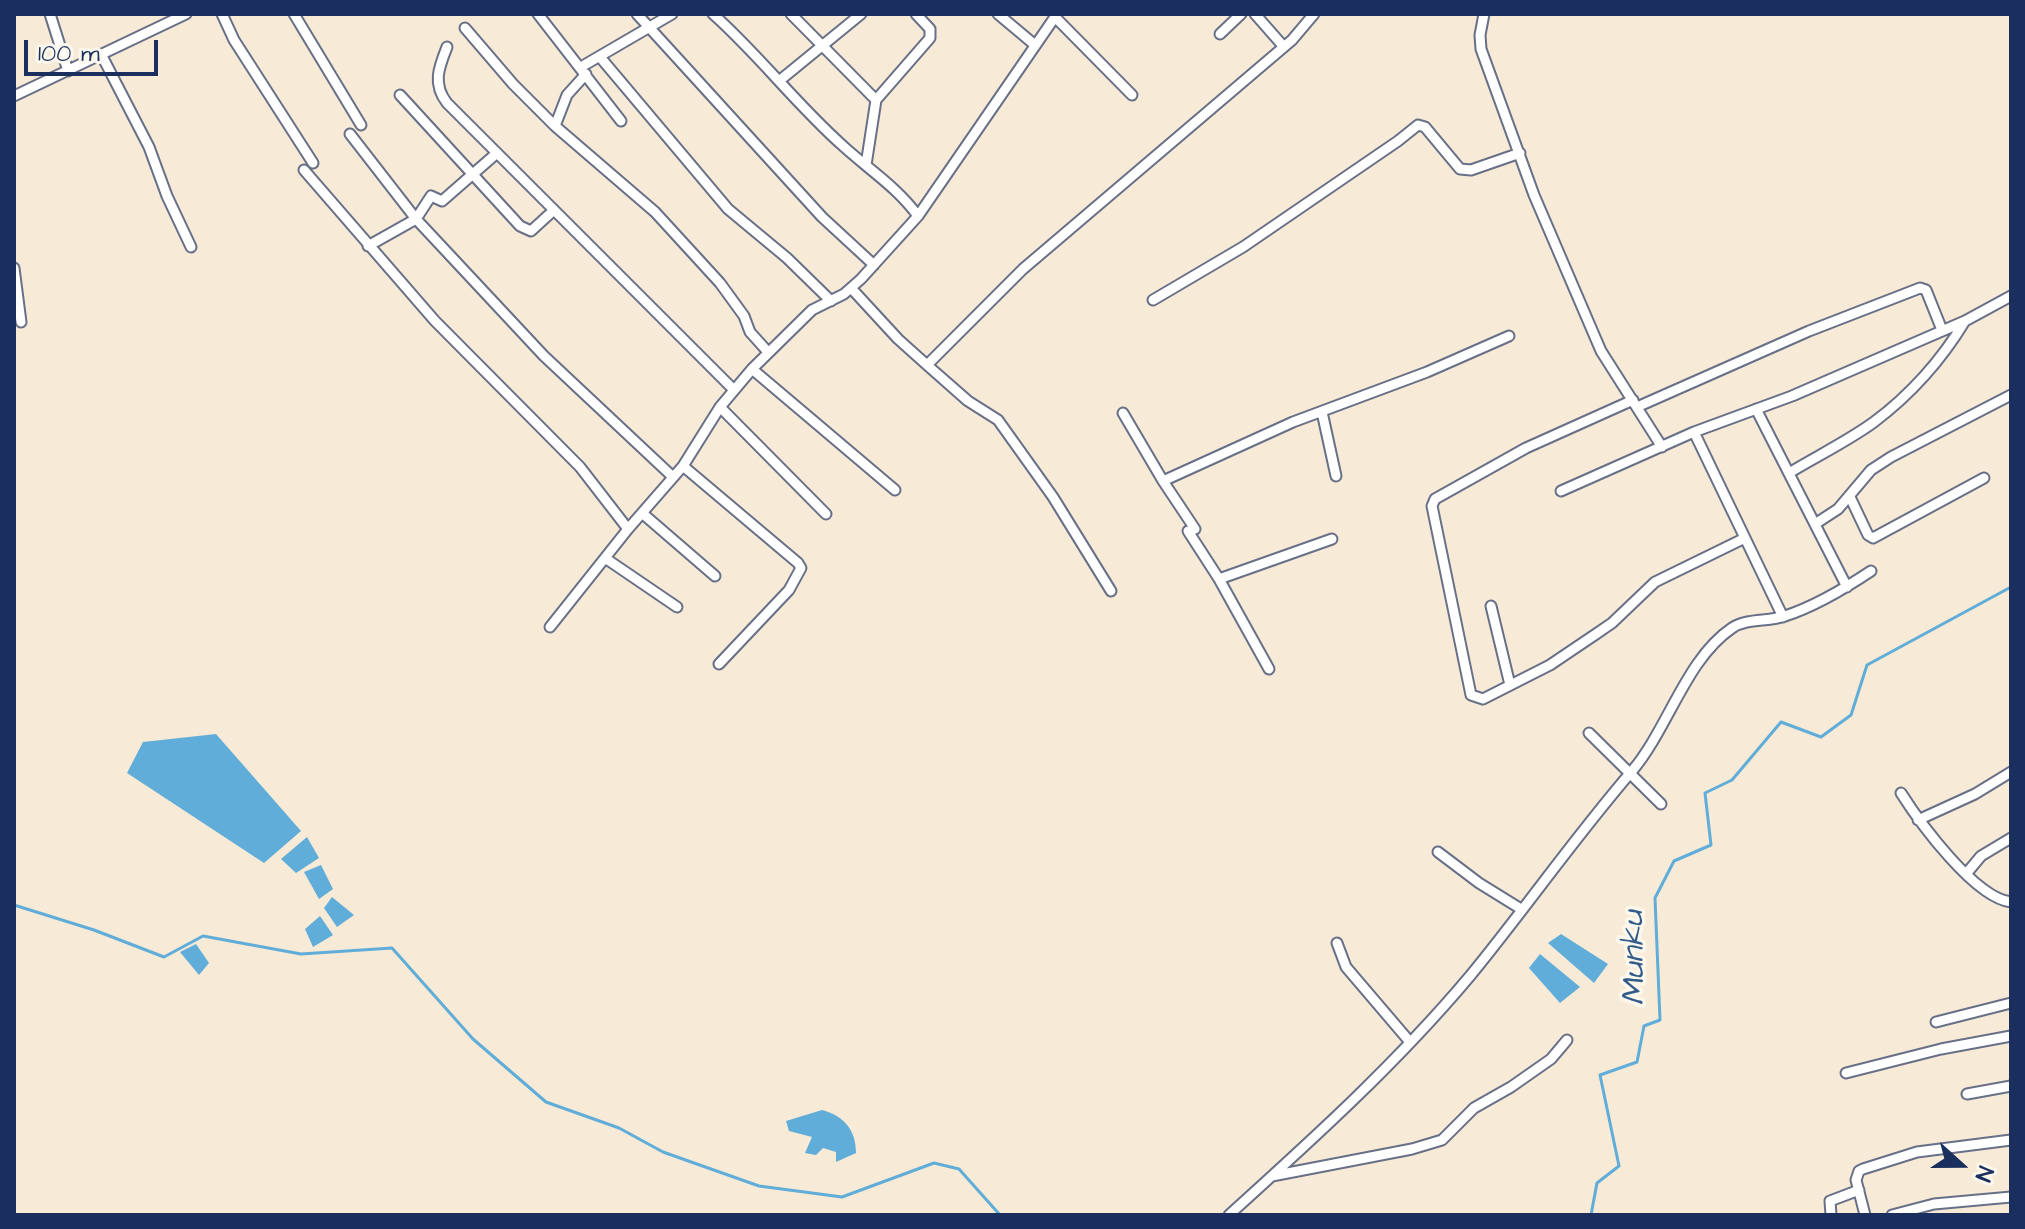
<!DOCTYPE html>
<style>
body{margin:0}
#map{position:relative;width:2025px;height:1229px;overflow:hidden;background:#f7ead6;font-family:"Architects Daughter",sans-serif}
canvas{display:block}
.frame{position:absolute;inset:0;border:16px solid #1b2f5e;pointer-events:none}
.north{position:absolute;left:1921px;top:1125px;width:80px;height:80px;-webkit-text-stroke:6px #fbf7ec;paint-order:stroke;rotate:111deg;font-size:22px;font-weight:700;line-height:32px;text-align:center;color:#1b2f5e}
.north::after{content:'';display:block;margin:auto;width:28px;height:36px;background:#1b2f5e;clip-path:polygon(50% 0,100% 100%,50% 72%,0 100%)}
.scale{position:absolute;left:24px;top:40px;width:134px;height:36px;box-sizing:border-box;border:4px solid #1b2f5e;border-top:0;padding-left:10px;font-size:24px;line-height:28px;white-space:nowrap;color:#1b2f5e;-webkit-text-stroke:6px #fbf7ec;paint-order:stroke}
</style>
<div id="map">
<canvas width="2025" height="1229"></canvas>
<div class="frame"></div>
<div class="north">N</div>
<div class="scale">100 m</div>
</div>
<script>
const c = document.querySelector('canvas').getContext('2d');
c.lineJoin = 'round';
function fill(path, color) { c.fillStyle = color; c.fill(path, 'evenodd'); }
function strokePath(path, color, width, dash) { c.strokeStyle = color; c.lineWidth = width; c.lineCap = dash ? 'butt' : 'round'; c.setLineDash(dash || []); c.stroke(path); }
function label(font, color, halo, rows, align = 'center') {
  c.font = font + ' "Architects Daughter",sans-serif'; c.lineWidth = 7; c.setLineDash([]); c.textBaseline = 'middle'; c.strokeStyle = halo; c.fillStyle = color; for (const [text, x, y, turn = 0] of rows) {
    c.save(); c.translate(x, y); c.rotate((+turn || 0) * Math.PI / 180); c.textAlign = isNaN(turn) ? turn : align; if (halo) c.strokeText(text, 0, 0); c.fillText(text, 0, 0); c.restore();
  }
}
fill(new Path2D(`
 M216 734 301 831 264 863 127 773 143 742Z
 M307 837 319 858 296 873 281 859Z
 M321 865 333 889 319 899 304 872Z
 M332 897 354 915 337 927 324 908Z
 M320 916 333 935 313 947 305 929Z
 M1561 934 1608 964 1594 983 1548 943Z
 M196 944 209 963 199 975 180 952Z
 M1540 954 1580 987 1560 1003 1529 968Z
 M822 1110C845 1116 856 1131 856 1153L836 1162V1152L823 1148 816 1155 805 1153 812 1137 789 1131 786 1121Z`), '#60add9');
strokePath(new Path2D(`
 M14 905 94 930 164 957 203 936 301 954 392 948 473 1039 546 1102 619 1128 663 1152 759 1186 842 1197 934 1163 959 1169 1000 1215
 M1591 1215 1597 1183 1619 1166 1600 1075 1637 1062 1644 1026 1660 1020 1655 898 1674 861 1711 845 1705 793 1732 780 1781 722 1821 737 1851 715 1867 665 2011 587`), '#60add9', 3);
const minor = new Path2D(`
 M50 14 68 71
 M222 14 234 40 313 163
 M294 14 361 125
 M538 14 621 121
 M637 14 822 217 874 265
 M713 14C759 55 796 104 842 145 868 169 897 187 918 216
 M791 14 876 100
 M998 14 1035 45
 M1255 14 1284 47
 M1484 14 1480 35 1481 49 1534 195 1601 351 1662 447
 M1055 17 1132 95
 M465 28 513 84 555 126 655 212 720 283 744 316 750 332 768 352
 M1220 34 1241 14
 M447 47C439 67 432 84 447 103L734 390
 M102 56 149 147 167 196 191 247
 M600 57 728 209 787 258 831 301
 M581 67 672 14
 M779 81 861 14
 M400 95 520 226 531 231 554 210
 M14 96 186 14
 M555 126 567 95 586 74
 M350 134 416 219 544 356 673 477
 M866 165 876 100 930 38V29L916 14
 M304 170 435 321 580 467 628 529
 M368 246 416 219 431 196 442 201 497 153
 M14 268 21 322
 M851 288 898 339 927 365 968 401 998 420 1053 497 1111 591
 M1153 300 1243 247 1398 141 1418 125 1425 127 1460 169 1471 170 1520 153
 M927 365 1023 269 1292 40 1314 14
 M752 369 895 490
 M1633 400 1526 448 1435 499 1432 506 1471 695 1483 699 1550 665 1596 634 1612 623 1655 582 1745 538
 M720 407 826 514
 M1637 407 1809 331 1920 288 1926 290 1942 330
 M1756 409 1847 587
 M1322 412 1336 476
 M1123 413 1163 481 1195 529
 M1694 432 1783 617
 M683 466 798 563 801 568 789 590 719 664
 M1789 473C1817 456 1848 441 1874 422 1910 395 1942 359 1965 321
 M1163 481 1293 422 1427 372 1509 336
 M1561 491 1694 432 1792 396 1965 321 2011 296
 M1850 497 1868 535 1873 538 1984 478
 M642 513 715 576
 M1815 524 1838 509 1871 470 1891 457 2011 395
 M1188 531 1219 579 1269 669
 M605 558 677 607
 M1219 579 1332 539
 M1491 606 1510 685
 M550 627 628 529 683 466 720 407 752 369 812 310 844 294 861 279 918 216 1057 14
 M1589 733 1661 804
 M1901 793C1920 823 1975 898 2011 902
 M1918 820 1975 794 2011 772
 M1438 852 1479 883 1521 909
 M1966 874 1981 856 2011 838
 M1337 943 1346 967 1410 1042
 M1936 1022 2011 1003
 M1846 1073 1941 1049 2011 1036
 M1967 1094 2011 1086
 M1272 1176 1412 1149 1442 1140 1474 1108 1511 1087 1551 1059 1567 1040
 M1229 1215C1313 1139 1397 1063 1470 976 1525 909 1575 837 1632 771 1668 729 1686 659 1732 628 1747 618 1768 622 1785 616 1816 606 1844 589 1871 571
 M1831 1215 1830 1201 1859 1190
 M1865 1215 1856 1180 1859 1171 1863 1169 1917 1152 2011 1140
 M1892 1215 1934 1204 2011 1197`);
strokePath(minor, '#687088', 13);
strokePath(minor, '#fff', 9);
label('italic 32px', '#335b89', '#fbf7ec', [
 ["Munku",1636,958,-91]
]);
</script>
